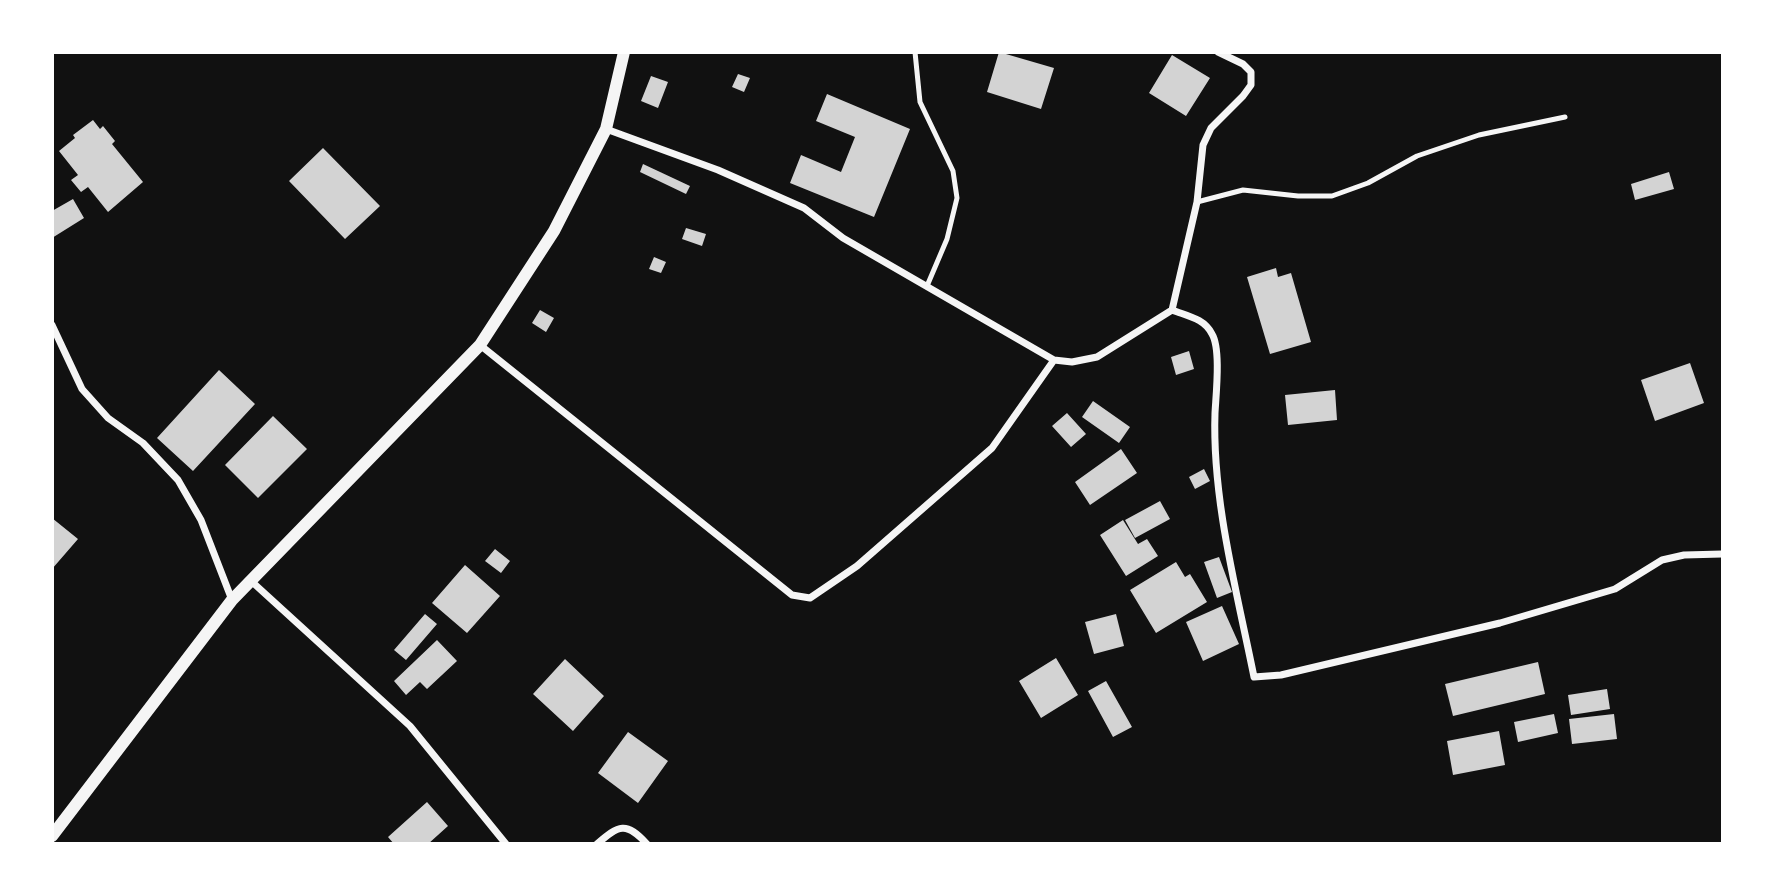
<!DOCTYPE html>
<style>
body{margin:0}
#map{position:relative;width:1775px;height:896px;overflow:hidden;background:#111;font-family:"DM Sans",sans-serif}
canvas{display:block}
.frame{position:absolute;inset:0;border:54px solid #fff;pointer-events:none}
</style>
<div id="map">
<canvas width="1775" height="896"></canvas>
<div class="frame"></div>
</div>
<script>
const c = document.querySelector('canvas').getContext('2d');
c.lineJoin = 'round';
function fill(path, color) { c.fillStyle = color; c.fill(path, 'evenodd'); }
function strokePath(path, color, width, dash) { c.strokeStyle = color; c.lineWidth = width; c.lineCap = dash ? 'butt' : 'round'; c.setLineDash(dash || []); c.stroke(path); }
fill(new Path2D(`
 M999 52 1054 68 1041 109 987 92Z
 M1172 55 1210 78 1186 116 1149 93Z
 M738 74 750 78 744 92 732 87Z
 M651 76 668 82 658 108 641 101Z
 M827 94 910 129 874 217 790 183 801 155 841 172 855 137 816 121Z
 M93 120 100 129 103 126 115 141 112 144 143 182 108 212 88 187 81 192 71 180 78 175 59 151 75 138 73 135Z
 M323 148 380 206 345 239 289 181Z
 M643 164 690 186 686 194 640 172Z
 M1669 172 1674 189 1635 200 1631 184Z
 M73 199 84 218 52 238V211Z
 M686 228 706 234 702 246 682 239Z
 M654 257 666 262 661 273 649 269Z
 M1276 268 1278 277 1291 273 1311 342 1270 354 1247 277Z
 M540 310 554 318 546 332 532 323Z
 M1189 351 1194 369 1176 375 1171 357Z
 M1690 363 1704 403 1655 421 1641 380Z
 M219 370 255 404 193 471 157 438Z
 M1335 390 1337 420 1288 425 1285 395Z
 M1093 401 1130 427 1119 443 1082 417Z
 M1067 413 1086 434 1071 447 1052 426Z
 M273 416 307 449 258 498 225 465Z
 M1121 449 1137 473 1090 505 1075 482Z
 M1204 469 1210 481 1195 489 1189 477Z
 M1160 501 1170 519 1135 538 1125 520Z
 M52 518 78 539 52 569Z
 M1123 520 1138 544 1147 539 1158 556 1126 576 1100 535Z
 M495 549 510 561 501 573 485 561Z
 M1219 557 1232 592 1217 598 1204 562Z
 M1176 562 1185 577 1190 574 1207 602 1156 633 1130 590Z
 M465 565 500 596 467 633 432 603Z
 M1222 606 1239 644 1203 661 1186 622Z
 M425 614 437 624 406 660 394 650Z
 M1116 614 1124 646 1094 654 1085 622Z
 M437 640 457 661 427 689 420 682 406 695 394 681Z
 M1056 658 1078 695 1041 718 1019 681Z
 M565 659 604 696 573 731 533 694Z
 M1538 662 1545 694 1453 716 1445 684Z
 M1106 681 1132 727 1113 737 1088 691Z
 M1607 689 1610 709 1571 715 1568 695Z
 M1554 714 1558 733 1518 742 1514 722Z
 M1614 714 1617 739 1572 744 1569 719Z
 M1499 731 1505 765 1453 775 1447 741Z
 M628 732 668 761 638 803 598 773Z
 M427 802 448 826 428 844H394L388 837Z`), '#d3d3d3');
strokePath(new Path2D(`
 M915 52 920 102 953 171 957 198 947 239 927 286
 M1197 202 1243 190 1298 196H1332L1368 183 1417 156 1479 135 1565 117`), '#f5f5f5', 5);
strokePath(new Path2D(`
 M606 129 718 170 804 208 843 238 1054 360 1072 362 1097 357 1172 310C1187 316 1204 318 1212 334 1221 349 1216 394 1215 413 1212 500 1237 592 1254 677L1281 675 1500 623 1615 589 1662 560 1684 555 1722 554
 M1172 310 1197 202 1203 145 1211 128 1243 96 1251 85V72L1243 64 1218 52
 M52 325 82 389 108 418 143 443 178 480 201 520 232 600
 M480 345 792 595 810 598 857 566 992 448 1054 360
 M250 580 410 726 506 844
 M597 844C619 825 626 821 647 844`), '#f5f5f5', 7);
strokePath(new Path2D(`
 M52 836 232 600 480 345 554 231 606 129 624 52`), '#f5f5f5', 12);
</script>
